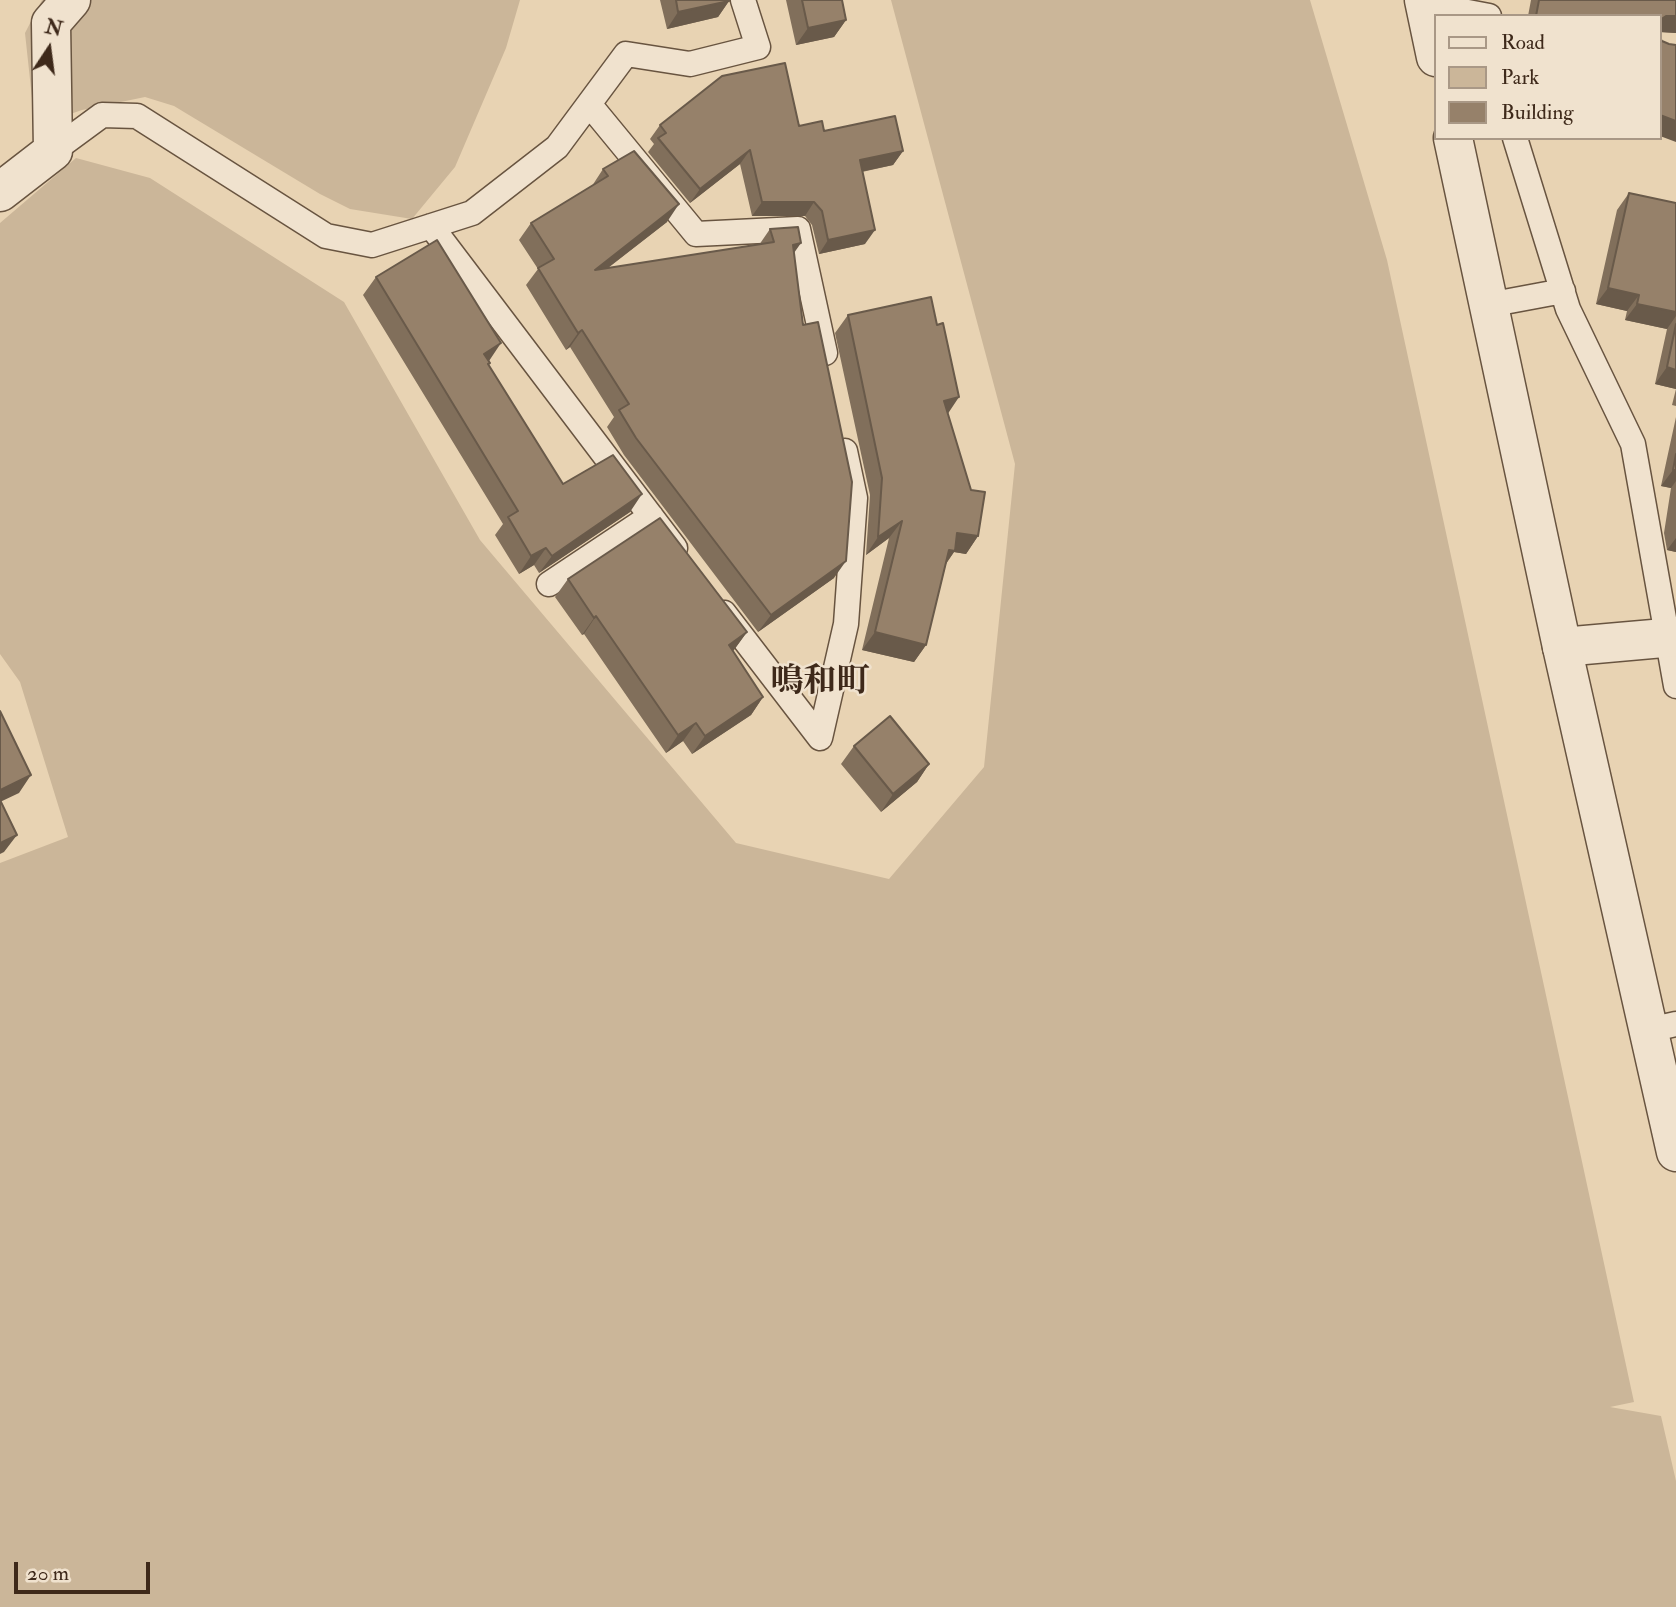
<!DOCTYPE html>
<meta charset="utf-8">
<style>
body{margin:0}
#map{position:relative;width:1676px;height:1607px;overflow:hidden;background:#e8d3b3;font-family:"IM FELL Double Pica",serif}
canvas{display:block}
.legend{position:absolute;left:1434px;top:14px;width:228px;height:126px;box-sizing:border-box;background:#f0e2ce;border:2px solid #a99886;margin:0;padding:9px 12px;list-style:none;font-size:21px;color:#3e291a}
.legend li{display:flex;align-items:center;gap:14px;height:35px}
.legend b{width:35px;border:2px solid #a99886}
.north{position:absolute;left:14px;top:14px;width:70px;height:70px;-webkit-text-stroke:5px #f0e2ce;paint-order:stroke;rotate:13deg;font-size:19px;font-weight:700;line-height:28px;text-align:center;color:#3e291a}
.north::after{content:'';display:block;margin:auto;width:24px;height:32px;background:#3e291a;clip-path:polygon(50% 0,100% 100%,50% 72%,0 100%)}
.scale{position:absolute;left:14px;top:1562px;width:136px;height:32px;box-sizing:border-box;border:4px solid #3e291a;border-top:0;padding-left:9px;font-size:21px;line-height:24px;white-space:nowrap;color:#3e291a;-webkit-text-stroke:5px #f0e2ce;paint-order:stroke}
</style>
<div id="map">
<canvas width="1676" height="1607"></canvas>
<ul class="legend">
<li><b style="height:9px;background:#f0e2ce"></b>Road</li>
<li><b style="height:19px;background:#cbb699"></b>Park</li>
<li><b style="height:19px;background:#96816a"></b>Building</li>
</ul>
<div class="north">N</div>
<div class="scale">20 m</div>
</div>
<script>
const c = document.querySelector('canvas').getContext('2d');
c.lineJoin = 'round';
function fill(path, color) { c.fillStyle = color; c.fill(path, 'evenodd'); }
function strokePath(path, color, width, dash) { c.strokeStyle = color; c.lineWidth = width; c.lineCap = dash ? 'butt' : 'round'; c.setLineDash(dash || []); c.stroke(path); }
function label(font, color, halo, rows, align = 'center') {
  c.font = font + ' "IM FELL Double Pica","Noto Serif JP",serif'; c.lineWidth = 5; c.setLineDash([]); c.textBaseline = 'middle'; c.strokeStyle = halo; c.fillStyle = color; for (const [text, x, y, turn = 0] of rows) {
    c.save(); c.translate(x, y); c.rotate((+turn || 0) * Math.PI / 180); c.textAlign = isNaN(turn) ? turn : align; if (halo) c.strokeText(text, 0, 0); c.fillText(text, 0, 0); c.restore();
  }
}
fill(new Path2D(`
 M42 0H520L506 48 455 167 412 219 350 209 320 194 174 106 145 97 82 110 35 126 25 33Z
 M891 0H1310L1387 260 1634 1402 1610 1407 1661 1416 1676 1481V1607H0V863L68 837 20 682 0 654V223L76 158 150 178 344 302 480 540 736 843 889 879 984 767 1015 464Z`), '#cbb699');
const service = new Path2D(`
 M1425 4 1489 16
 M589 104 696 234 798 229 825 353
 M1515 138 1568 309 1633 444 1676 686
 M53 151 102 115 137 116 326 236 372 245 472 213 557 147 626 54 690 64 758 47 743 0
 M431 226 675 548
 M1488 305 1563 291
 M549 584 651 516
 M724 613 820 738 846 624 855 498 845 451
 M1649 1030 1676 1024`);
const minor = new Path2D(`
 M0 192 53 151 51 23 71 0
 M1562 647 1676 637`);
const tertiary = new Path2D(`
 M1424 0 1436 57
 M1453 138 1562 647 1676 1152`);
strokePath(service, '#685440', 27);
strokePath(minor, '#685440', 41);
strokePath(tertiary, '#685440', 41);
strokePath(service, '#f0e2ce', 24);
strokePath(minor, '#f0e2ce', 38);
strokePath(tertiary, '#f0e2ce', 38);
fill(new Path2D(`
 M660 0H729V1L718 17 667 29Z
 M786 0H842L846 20 834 37 796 45Z
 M1531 0H1676V33L1660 32V16H1528Z
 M660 125 799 126 903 151 893 165 862 172 865 244 819 254 812 225 805 216H752L740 164 690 203 648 152 654 144 650 139Z
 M603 169 667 222 608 268 759 245 770 229 794 254 834 578 758 632 624 455 607 427 614 417 570 347 566 350 526 285 538 269 519 240 531 223 592 186Z
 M1629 193 1676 203V389L1655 384 1667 329 1625 320 1627 311 1596 304 1617 210Z
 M376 277 489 361 488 365 563 484 630 512 539 573 534 565 519 574 495 535 503 524 363 295Z
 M848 315 948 414 978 536 966 554 954 552 946 564 926 645 914 662 862 650 889 538 866 555 870 495 835 333Z
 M1676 389V406L1672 405Z
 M1676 417V552L1667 550 1664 533 1671 488 1661 486Z
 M568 579 747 632 733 651 763 697 751 715 692 754 683 741 666 753 584 634 582 635 555 597Z
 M854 746 929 764 917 782 881 812 841 764Z`), '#816f5b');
fill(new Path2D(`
 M729 1 718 17 667 29 678 12Z
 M1666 16H1676V33L1660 32V20Z
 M846 20 834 37 796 45 808 28Z
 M1660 115 1676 121V142L1660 136Z
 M750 150 740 164 690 203 700 189Z
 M903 151 893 165 850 174 860 160Z
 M762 202H814L805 216H752Z
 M679 204 667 222 583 287 595 270Z
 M875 230 865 244 819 254 828 240Z
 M801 243 789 260 793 245Z
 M1608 288 1639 295 1627 311 1596 304Z
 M1637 304 1676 312V316L1667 329 1625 320Z
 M582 330 570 347 566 350 578 333Z
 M501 343 489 361 484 354Z
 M1667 367 1676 370V389L1655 384Z
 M959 397 947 415 944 401Z
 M1673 470H1676V481L1671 488 1661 486Z
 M642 494 630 512 539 573 552 556Z
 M902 521 889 538 866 555 878 537Z
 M957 533 978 536 966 554 954 552 942 569 937 568Z
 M1676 538V552L1667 550Z
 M546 548 534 565 519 574 531 556Z
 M846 561 834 578 758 632 771 615Z
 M596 616 584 634 582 635 594 618Z
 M747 632 734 650 716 663 729 645Z
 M875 632 926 645 914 662 862 650Z
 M763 697 751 715 692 754 705 736Z
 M696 723 683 741 666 753 678 735Z
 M929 764 917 782 881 812 893 794Z
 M31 775 19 793 0 802V790Z
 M17 835 4 852 0 854V843Z`), '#695a4a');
const building = new Path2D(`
 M676 0H729V1L678 12Z
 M802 0H842L846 20 808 28Z
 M1539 0H1676V16H1666L1660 20V16H1536Z
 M1660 38 1662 41 1669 44 1676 45V121L1660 115Z
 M785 63 799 126 822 121 824 131 895 116 903 151 860 160 875 230 828 240 822 211 814 202H762L750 150 700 189 658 138 666 133 660 125 722 76Z
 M634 151 679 204 595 270 774 242 770 229 798 227 801 243 793 245 803 325 818 322 852 482 846 561 771 615 636 438 619 410 629 404 582 330 578 333 538 268 554 259 531 223 608 176 603 169Z
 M1629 193 1676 203V312L1637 304 1639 295 1608 288Z
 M437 240 501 343 484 354 490 363 488 364 563 484 613 455 642 494 552 556 546 548 531 556 508 517 518 511 376 277Z
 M931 297 937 325 943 323 959 397 944 401 971 490 985 492 978 536 957 533 955 551 949 550 926 645 875 632 902 521 878 537 882 478 848 315Z
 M1676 324V370L1667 367Z
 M1676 454V470H1673Z
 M660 518 747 632 729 645 763 697 705 736 696 723 678 735 596 616 594 618 568 579Z
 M0 711 31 775 0 790Z
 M890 716 929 764 893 794 854 746Z
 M0 800 17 835 0 843Z`);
fill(building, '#96816a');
strokePath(building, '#695a4a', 2);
label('bold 33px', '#3e291a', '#f0e2ce', [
 ["鳴和町",820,684]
]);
</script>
